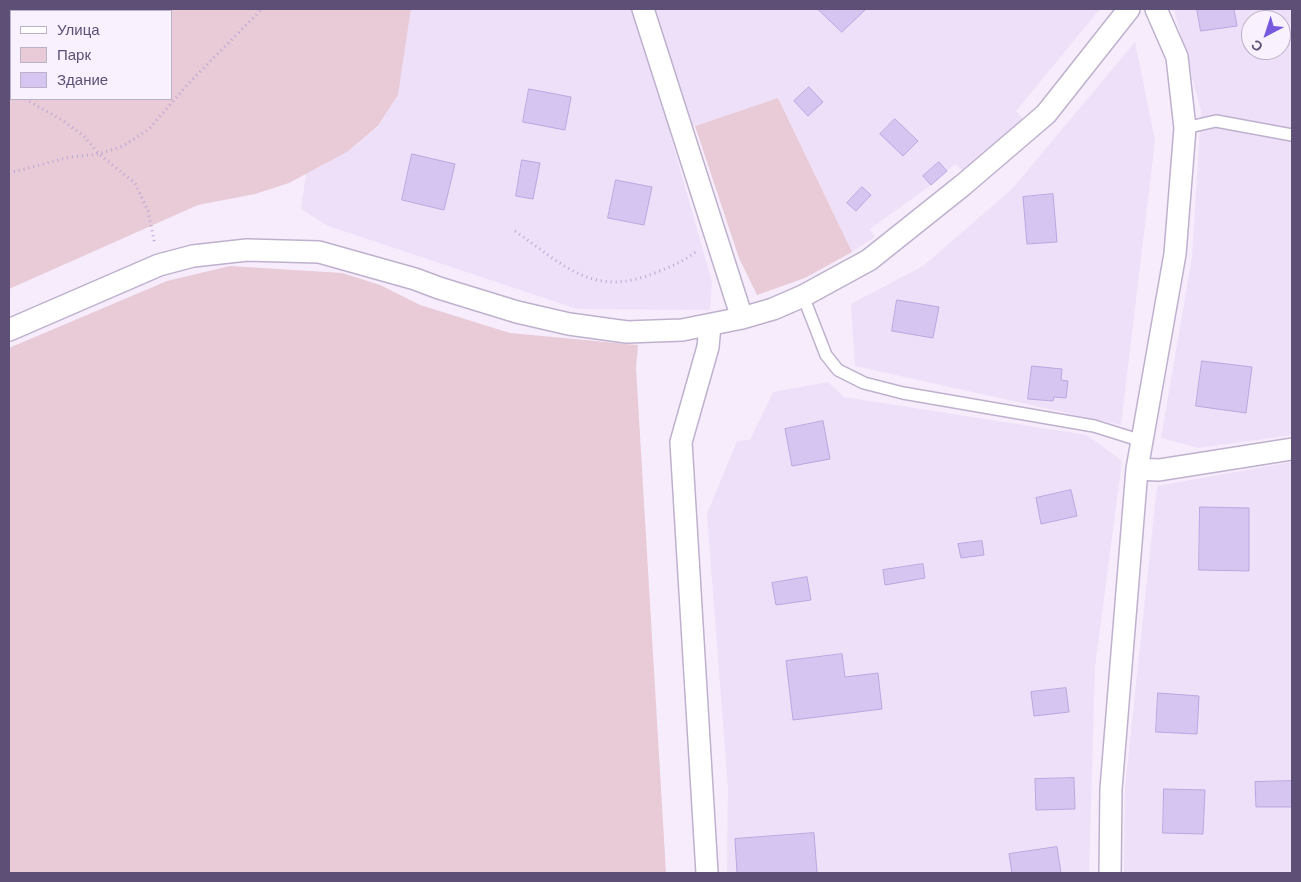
<!DOCTYPE html>
<meta charset="utf-8">
<style>
body{margin:0}
#map{position:relative;width:1301px;height:882px;overflow:hidden;background:#f6ecfc;font-family:Helvetica,sans-serif}
canvas{display:block}
.frame{position:absolute;inset:0;border:10px solid #5d4f76;pointer-events:none}
.legend{position:absolute;left:10px;top:10px;width:162px;height:90px;box-sizing:border-box;background:#f9f2fe;border:1px solid #bbb1c8;margin:0;padding:6px 9px;list-style:none;font-size:15px;color:#5d4f76}
.legend li{display:flex;align-items:center;gap:10px;height:25px}
.legend b{width:25px;border:1px solid #bbb1c8}
.north{position:absolute;left:1241px;top:10px;width:50px;height:50px;box-sizing:border-box;background:#f9f2fe;border:1px solid #bbb1c8;border-radius:50%;rotate:220deg;font-size:14px;font-weight:700;line-height:20px;text-align:center;color:#5d4f76}
.north::after{content:'';display:block;margin:auto;width:18px;height:22px;background:#7759dd;clip-path:polygon(50% 0,100% 100%,50% 72%,0 100%)}
</style>
<div id="map">
<canvas width="1301" height="882"></canvas>
<div class="frame"></div>
<ul class="legend">
<li><b style="height:6px;background:#fff"></b>Улица</li>
<li><b style="height:14px;background:#e9cad7"></b>Парк</li>
<li><b style="height:14px;background:#d6c5f0"></b>Здание</li>
</ul>
<div class="north">С</div>
</div>
<script>
const c = document.querySelector('canvas').getContext('2d');
c.lineJoin = 'round';
function fill(path, color) { c.fillStyle = color; c.fill(path, 'evenodd'); }
function strokePath(path, color, width, dash) { c.strokeStyle = color; c.lineWidth = width; c.lineCap = dash ? 'butt' : 'round'; c.setLineDash(dash || []); c.stroke(path); }
fill(new Path2D(`
 M411 9H1100L1016 111 1024 120 963 171 955 164 931 185 870 229 875 237 852 252 778 98 670 134 712 282 710 310 577 309 328 226 301 209 306 174 347 152 378 127 398 95Z
 M1174 9H1292V435L1198 448 1161 438 1192 257 1201 111ZM1251 20H1281V50H1251Z
 M1135 42 1155 141 1121 425 855 366 851 304 923 266 1012 189Z
 M828 382 844 397 1087 435 1122 461 1095 667 1089 873H727L728 789 707 514 737 441 750 440 773 392Z
 M1292 462V873H1124L1125 788 1157 486Z`), '#eee0f8');
fill(new Path2D(`
 M9 9H411L398 95 378 126 347 152 289 183 255 194 198 205 9 289ZM11 11H171V99H11Z
 M778 98 852 252 805 278 757 295 739 258 695 126Z
 M230 266 342 273 380 285 420 305 510 333 638 345 636 368 666 873H9V348L167 281Z`), '#e9cad7');
const building = new Path2D(`
 M818 9H866L842 32Z
 M1197 9H1234L1237 26 1201 31Z
 M809 87 823 102 808 116 794 101Z
 M529 89 571 97 565 130 523 122Z
 M895 119 918 141 903 156 880 134Z
 M412 154 455 164 444 210 402 200Z
 M522 160 540 163 533 199 516 196Z
 M939 162 947 171 931 185 923 176Z
 M616 180 652 187 644 225 608 218Z
 M862 187 871 195 856 211 847 203Z
 M1053 194 1057 242 1027 244 1023 197Z
 M897 300 939 307 933 338 892 331Z
 M1202 361 1252 367 1246 413 1196 406Z
 M1032 366 1062 369 1061 380 1068 381 1066 398 1054 397 1053 401 1028 399Z
 M823 421 830 459 792 466 785 429Z
 M1071 490 1077 516 1041 524 1036 498Z
 M1200 507 1249 508V571L1199 570Z
 M982 541 984 555 961 558 958 544Z
 M923 564 925 578 885 585 883 570Z
 M807 577 811 600 776 605 772 583Z
 M842 654 845 677 878 673 882 709 793 720 786 661Z
 M1066 688 1069 712 1034 716 1031 692Z
 M1158 693 1199 696 1197 734 1156 732Z
 M1074 778 1075 809 1036 810 1035 779Z
 M1292 781V807H1256L1255 782Z
 M1164 789 1205 790 1203 834 1163 833Z
 M814 833 817 873H737L735 839Z
 M1057 847 1061 873H1012L1009 854Z`);
fill(building, '#d6c5f0');
strokePath(building, '#bda6e1', 1);
const lane = new Path2D(`
 M1185 128 1216 121 1292 135
 M803 296 826 355 838 370 864 383 903 393 1094 426 1142 441`);
const street = new Path2D(`
 M643 9 742 318
 M9 330 159 265 193 256 247 250 319 252 415 279 439 288 517 312 569 324 627 332 682 330 742 318 773 309 803 296 869 260 963 185 1046 114 1129 9
 M1137 469 1159 470 1292 449
 M707 873 681 442 708 347 710 325
 M1110 873 1111 789 1137 469 1175 254 1185 128 1177 57 1156 9`);
strokePath(lane, '#beb1ce', 14);
strokePath(street, '#beb1ce', 24);
strokePath(new Path2D(`
 M9 91 11 92
 M25 99 62 120 84 136 99 154 135 183 148 211 155 245
 M9 173 70 157 99 154 123 146 149 129 188 84 262 9
 M515 231C565 266 594 299 657 272 672 266 685 261 698 250`), '#b9a7d5', 3, [1, 4]);
strokePath(lane, '#fff', 11);
strokePath(street, '#fff', 21);
</script>
